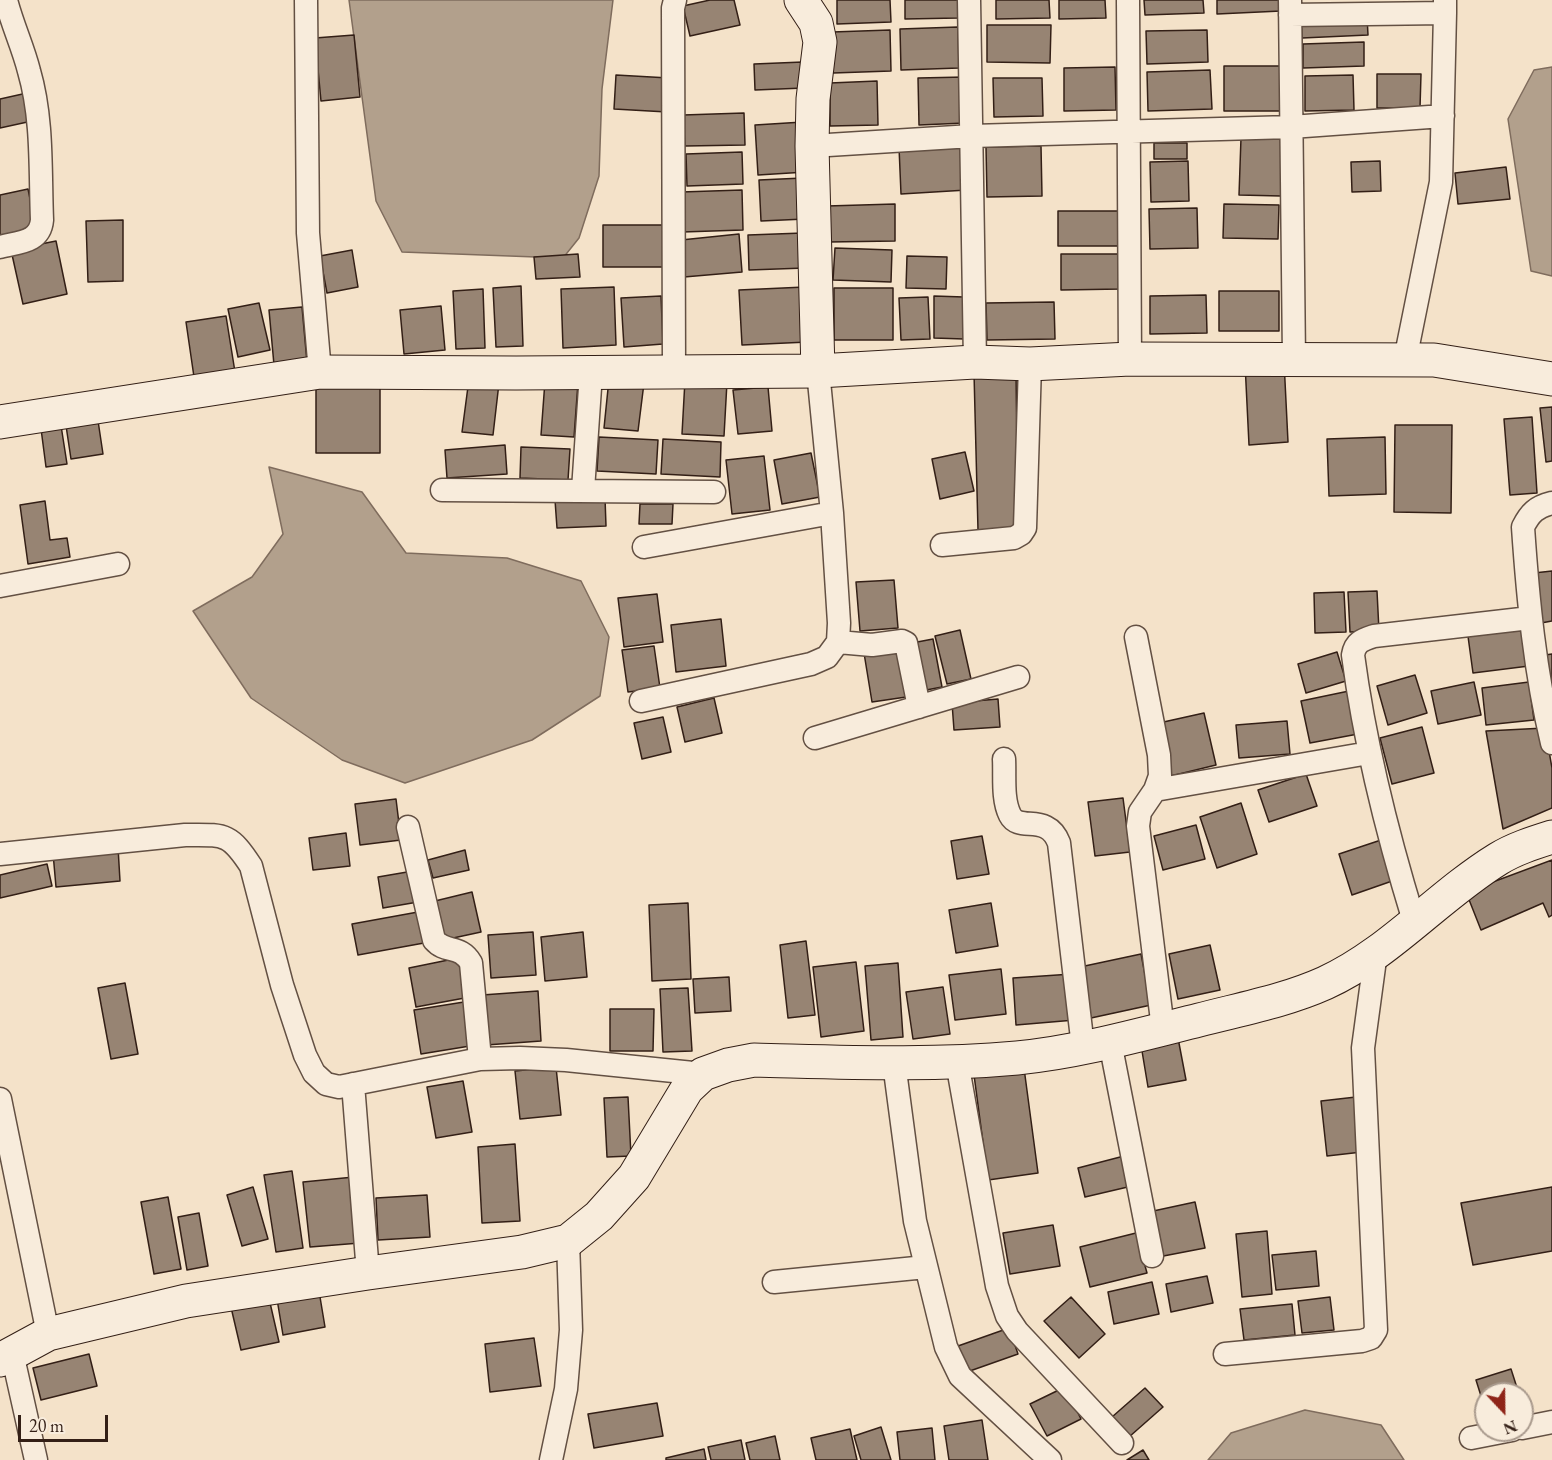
<!DOCTYPE html>
<style>
body{margin:0}
#map{position:relative;width:1552px;height:1460px;overflow:hidden;background:#f4e2c9;font-family:"EB Garamond",serif}
canvas{display:block}
.north{position:absolute;left:1474px;top:1382px;width:60px;height:60px;box-sizing:border-box;background:#f8ecdc;border:2px solid #a99a8d;border-radius:50%;rotate:158deg;font-size:16px;font-weight:700;line-height:24px;text-align:center;color:#331f16}
.north::after{content:'';display:block;margin:auto;width:21px;height:27px;background:#8f2418;clip-path:polygon(50% 0,100% 100%,50% 72%,0 100%)}
.scale{position:absolute;left:18px;top:1415px;width:90px;height:27px;box-sizing:border-box;border:3px solid #331f16;border-top:0;padding-left:8px;font-size:18px;line-height:21px;white-space:nowrap;color:#331f16;-webkit-text-stroke:4px #f8ecdc;paint-order:stroke}
</style>
<div id="map">
<canvas width="1552" height="1460"></canvas>
<div class="north">N</div>
<div class="scale">20 m</div>
</div>
<script>
const c = document.querySelector('canvas').getContext('2d');
c.lineJoin = 'round';
function fill(path, color) { c.fillStyle = color; c.fill(path, 'evenodd'); }
function strokePath(path, color, width, dash) { c.strokeStyle = color; c.lineWidth = width; c.lineCap = dash ? 'butt' : 'round'; c.setLineDash(dash || []); c.stroke(path); }
const water = new Path2D(`
 M349 0H613L602 89 599 176 579 238 563 258 402 252 376 201Z
 M1552 67V276L1531 271 1508 119 1534 70Z
 M269 467 362 492 406 553 507 558 581 581 609 637 600 696 532 740 405 783 342 760 251 698 193 611 252 577 283 534Z
 M1305 1410 1381 1425 1404 1460H1208L1231 1433Z`);
fill(water, '#b2a08c');
strokePath(water, '#7f6c5d', 1.5);
const building = new Path2D(`
 M710 0H734L740 25 690 36 683 6Z
 M837 0H890L891 22 837 24Z
 M905 0H958V18L905 19Z
 M996 0H1049L1050 18 996 19Z
 M1059 0H1105L1106 18 1059 19Z
 M1144 0H1203L1204 13 1145 15Z
 M1217 0H1280L1281 11 1217 14Z
 M1367 16 1368 35 1302 38 1301 20Z
 M987 25H1051L1050 63 987 62Z
 M958 27 959 68 901 70 900 29Z
 M890 30 891 71 833 73 832 32Z
 M1207 30 1208 62 1147 64 1146 31Z
 M354 35 360 97 321 101 315 38Z
 M1364 42V66L1303 68V44Z
 M803 62 804 88 755 90 754 64Z
 M1224 66H1282L1281 111H1224Z
 M1115 67 1116 110 1064 111V68Z
 M1210 70 1212 109 1148 111 1147 72Z
 M1377 74H1421L1420 108H1377Z
 M616 75 669 78 667 112 614 109Z
 M1353 75 1354 110 1305 111V76Z
 M965 77V123L919 125 918 78Z
 M993 78H1042L1043 116 994 117Z
 M877 81 878 125 830 126V83Z
 M27 93 32 121 0 128V99Z
 M744 113 745 145 685 146 683 115Z
 M803 122 806 172 758 175 755 125Z
 M1241 138H1284L1281 196 1239 195Z
 M964 143 967 190 901 194 899 147Z
 M1154 143H1187V159H1154Z
 M1041 146 1042 196 987 197 986 147Z
 M742 152 743 184 687 186 686 154Z
 M1188 161 1189 201 1151 202 1150 162Z
 M1380 161 1381 191 1352 192 1351 162Z
 M1506 167 1510 199 1458 204 1455 173Z
 M803 178 805 219 761 221 759 180Z
 M28 189 36 228 0 236V195Z
 M742 190 743 230 682 232 681 192Z
 M895 204V241L828 242 827 206Z
 M1224 204 1279 205 1278 239 1223 238Z
 M1197 208 1198 248 1150 249 1149 209Z
 M1058 211H1123L1122 246H1058Z
 M123 220V281L88 282 86 221Z
 M603 225H663V267H603Z
 M803 233 805 268 749 270 748 235Z
 M739 234 742 272 684 277 681 240Z
 M56 241 67 294 23 304 11 250Z
 M835 248 892 250 891 282 833 280Z
 M352 250 358 287 327 293 320 256Z
 M578 254 580 277 536 279 534 257Z
 M1061 254H1120L1121 289 1061 290Z
 M907 256 947 257 946 289 906 288Z
 M521 286 523 346 496 347 493 288Z
 M614 287 616 345 563 348 561 289Z
 M805 287 808 342 742 345 739 290Z
 M834 288H893V340H834Z
 M483 289 485 348 456 349 453 291Z
 M1219 291H1279V331H1219Z
 M1206 295 1207 333 1150 334V296Z
 M661 296 663 344 624 347 621 298Z
 M934 296 964 297V339L934 338Z
 M928 297 930 339 901 340 899 298Z
 M1054 302 1055 339 987 340 986 303Z
 M259 303 270 350 238 357 228 309Z
 M441 306 445 350 404 354 400 310Z
 M302 307 307 362 274 365 269 310Z
 M226 316 235 372 194 377 186 322Z
 M1284 361 1288 442 1249 445 1245 363Z
 M1016 372 1018 529 978 530 974 373Z
 M316 379H380V453H316Z
 M469 379 499 383 493 435 462 432Z
 M609 379 644 383 638 431 604 428Z
 M685 380 727 382 724 436 682 434Z
 M545 381 578 383 574 437 541 435Z
 M768 387 772 431 738 434 733 390Z
 M1552 407V461L1546 462 1540 408Z
 M97 414 103 454 71 459 65 419Z
 M1532 417 1537 493 1510 495 1504 419Z
 M60 419 67 464 46 467 40 421Z
 M1395 425H1452L1451 513 1394 512Z
 M599 437 658 440 656 474 597 471Z
 M1385 437 1386 494 1329 496 1327 439Z
 M663 439 721 442 720 477 661 474Z
 M505 445 507 474 447 478 445 450Z
 M521 447 570 449 568 480 520 478Z
 M965 452 974 491 940 499 932 459Z
 M811 453 820 497 782 504 774 460Z
 M764 456 770 510 732 514 726 460Z
 M605 498 606 526 557 528 555 500Z
 M45 501 50 540 67 538 70 557 28 564 20 505Z
 M640 504H673L672 524H639Z
 M1552 571V621L1541 623 1534 573Z
 M894 580 898 628 860 631 856 582Z
 M1377 591 1379 631 1350 632 1348 592Z
 M1344 592 1346 632 1315 633 1314 593Z
 M657 594 663 642 624 647 618 598Z
 M721 619 726 666 676 672 671 625Z
 M1524 622 1529 666 1473 673 1467 629Z
 M960 630 971 679 947 684 935 636Z
 M933 639 942 687 921 691 912 643Z
 M654 646 660 688 628 692 622 650Z
 M905 646 913 696 872 702 864 653Z
 M1337 652 1346 681 1306 693 1298 664Z
 M1552 654V703L1545 655Z
 M1415 675 1427 713 1388 725 1377 686Z
 M1474 682 1481 715 1438 724 1431 691Z
 M1529 682 1534 720 1486 725 1482 688Z
 M1349 691 1358 734 1310 743 1301 701Z
 M714 698 722 733 685 742 677 707Z
 M998 699 1000 727 954 730 952 703Z
 M1204 713 1216 765 1171 776 1159 723Z
 M663 717 671 752 642 759 634 723Z
 M1287 721 1290 754 1239 758 1236 725Z
 M1422 727 1434 773 1392 784 1380 738Z
 M1545 728 1552 768V808L1503 829 1486 731Z
 M1306 774 1317 806 1269 822 1258 790Z
 M1123 798 1130 852 1095 856 1088 802Z
 M396 799 401 840 360 845 355 804Z
 M1241 803 1257 854 1217 868 1200 817Z
 M1196 825 1205 859 1163 870 1154 836Z
 M346 833 350 866 313 870 309 838Z
 M982 836 989 874 957 879 951 841Z
 M1381 840 1395 880 1352 895 1339 854Z
 M118 847 120 881 56 887 53 853Z
 M465 850 469 870 433 878 428 860Z
 M1552 860V915L1549 917 1543 903 1481 930 1466 892Z
 M47 864 52 886 0 898V875Z
 M413 871 418 902 383 908 378 877Z
 M472 892 481 932 444 940 435 901Z
 M688 903 691 979 652 981 649 905Z
 M991 903 998 946 956 953 949 910Z
 M418 912 424 943 358 955 352 924Z
 M533 932 536 975 491 978 488 935Z
 M583 932 587 977 545 981 541 937Z
 M806 941 815 1015 788 1018 780 945Z
 M1210 945 1220 990 1178 999 1169 954Z
 M1141 954 1151 1005 1091 1018 1080 967Z
 M463 957 470 997 416 1007 409 968Z
 M856 962 864 1031 821 1037 813 967Z
 M898 963 903 1037 871 1040 865 966Z
 M1001 969 1006 1014 955 1020 949 975Z
 M1072 974 1075 1020 1016 1025 1013 978Z
 M729 977 731 1011 695 1013 693 979Z
 M125 983 138 1054 111 1059 98 988Z
 M943 987 950 1034 913 1039 906 992Z
 M688 988 692 1051 663 1052 660 989Z
 M538 991 541 1041 486 1045 482 995Z
 M464 1002 470 1046 421 1054 414 1010Z
 M610 1009H654L653 1051H610Z
 M1178 1038 1186 1080 1148 1087 1141 1045Z
 M556 1067 561 1115 520 1119 515 1071Z
 M1024 1068 1038 1173 988 1180 974 1075Z
 M463 1081 472 1132 436 1138 427 1087Z
 M628 1097 631 1156 607 1157 604 1098Z
 M1356 1097 1362 1152 1327 1156 1321 1101Z
 M515 1144 520 1221 482 1223 478 1147Z
 M1124 1156 1132 1186 1085 1197 1078 1168Z
 M292 1171 303 1248 276 1252 264 1175Z
 M354 1177 360 1243 310 1247 303 1182Z
 M253 1187 268 1239 242 1246 227 1195Z
 M1552 1187V1251L1473 1265 1461 1203Z
 M427 1195 430 1237 378 1240 376 1198Z
 M168 1197 181 1269 154 1274 141 1202Z
 M1195 1202 1205 1248 1153 1258 1144 1213Z
 M199 1213 208 1266 187 1270 178 1217Z
 M1053 1225 1060 1266 1010 1274 1003 1233Z
 M1267 1231 1272 1294 1242 1297 1236 1234Z
 M1136 1233 1147 1273 1090 1287 1080 1247Z
 M1316 1251 1319 1286 1276 1290 1272 1255Z
 M1207 1276 1213 1303 1171 1312 1166 1284Z
 M1152 1282 1159 1314 1114 1324 1108 1292Z
 M318 1285 325 1327 283 1335 276 1293Z
 M268 1294 279 1342 241 1350 230 1303Z
 M1071 1297 1105 1334 1079 1358 1044 1321Z
 M1330 1297 1334 1330 1302 1333 1298 1301Z
 M1292 1304 1295 1335 1244 1340 1240 1309Z
 M1009 1328 1018 1354 967 1372 958 1346Z
 M534 1338 541 1386 490 1392 485 1344Z
 M89 1354 97 1386 41 1400 33 1368Z
 M1511 1369 1519 1394H1486V1412L1476 1380Z
 M1065 1387 1081 1419 1047 1436 1030 1404Z
 M1145 1388 1163 1407 1129 1437 1112 1417Z
 M657 1403 663 1436 594 1448 588 1414Z
 M982 1420 988 1460H949L944 1426Z
 M881 1427 891 1460H861L854 1436Z
 M932 1428 935 1460H900L897 1432Z
 M850 1429 857 1460H816L811 1438Z
 M775 1436 780 1460H750L746 1443Z
 M741 1440 745 1460H711L708 1447Z
 M704 1449 706 1460H666V1458Z
 M1143 1450 1149 1460H1127Z`);
fill(building, '#978473');
strokePath(building, '#331f16', 1.5);
const street = new Path2D(`
 M306 0 308 233 320 372
 M969 0 975 362
 M1128 0 1130 359
 M1290 0 1294 359
 M1290 15 1445 13V0
 M812 146 972 136 1291 127 1443 116
 M0 247C18 242 40 243 42 220 40 171 43 119 29 71 23 47 12 24 6 0
 M1405 360 1441 182 1445 13
 M674 372 673 8 675 0
 M442 490 714 492
 M583 490 591 373
 M1552 503C1536 507 1530 513 1523 527 1528 600 1535 672 1552 743
 M942 545 1014 538 1021 534 1025 528 1030 364
 M644 547 832 513
 M0 586 118 564
 M1136 637 1159 755 1160 776 1155 790 1140 812 1138 826 1163 1029
 M838 642 872 645 902 641 906 643 919 707
 M641 701 811 664 827 657 838 642 839 623 832 513 818 371
 M815 738 1018 677
 M1004 759C1005 776 1002 799 1010 815 1019 833 1047 812 1059 843L1083 1047
 M1155 790 1369 753
 M408 827 434 940C446 954 460 944 471 963L480 1059
 M0 854 185 835C224 835 229 832 251 866L282 985 305 1055 314 1073 326 1084 339 1087 480 1059 520 1058 566 1060 703 1074
 M1414 921C1387 833 1365 746 1353 655 1355 642 1362 640 1374 636L1530 618
 M1110 1042 1152 1256
 M957 1062 997 1286 1007 1316 1017 1331 1122 1443
 M894 1063 915 1221 946 1347 960 1376 1050 1460
 M353 1084 368 1273
 M0 1099 48 1334
 M774 1282 926 1267
 M12 1353 36 1460
 M1225 1354 1362 1341 1371 1338 1376 1330 1363 1048 1376 952
 M1522 1428 1552 1422
 M1471 1438 1512 1430
 M551 1460 566 1389 571 1330 568 1241`);
const secondary = new Path2D(`
 M801 0 816 23 820 42 813 99 812 146 818 371 975 362 1030 364 1130 359 1434 360 1552 379
 M0 422 320 372 516 373 818 371
 M0 1360 48 1334 186 1301 368 1273 522 1252 568 1241 599 1216 634 1177 687 1089 703 1074 728 1065 754 1060C841 1062 929 1066 1017 1058 1078 1052 1139 1035 1199 1020 1241 1009 1285 1001 1325 983 1389 954 1438 896 1498 859 1514 849 1533 843 1552 837`);
strokePath(street, '#635043', 25);
strokePath(secondary, '#331f16', 35);
strokePath(street, '#f8ecdc', 22);
strokePath(secondary, '#f8ecdc', 33);
</script>
